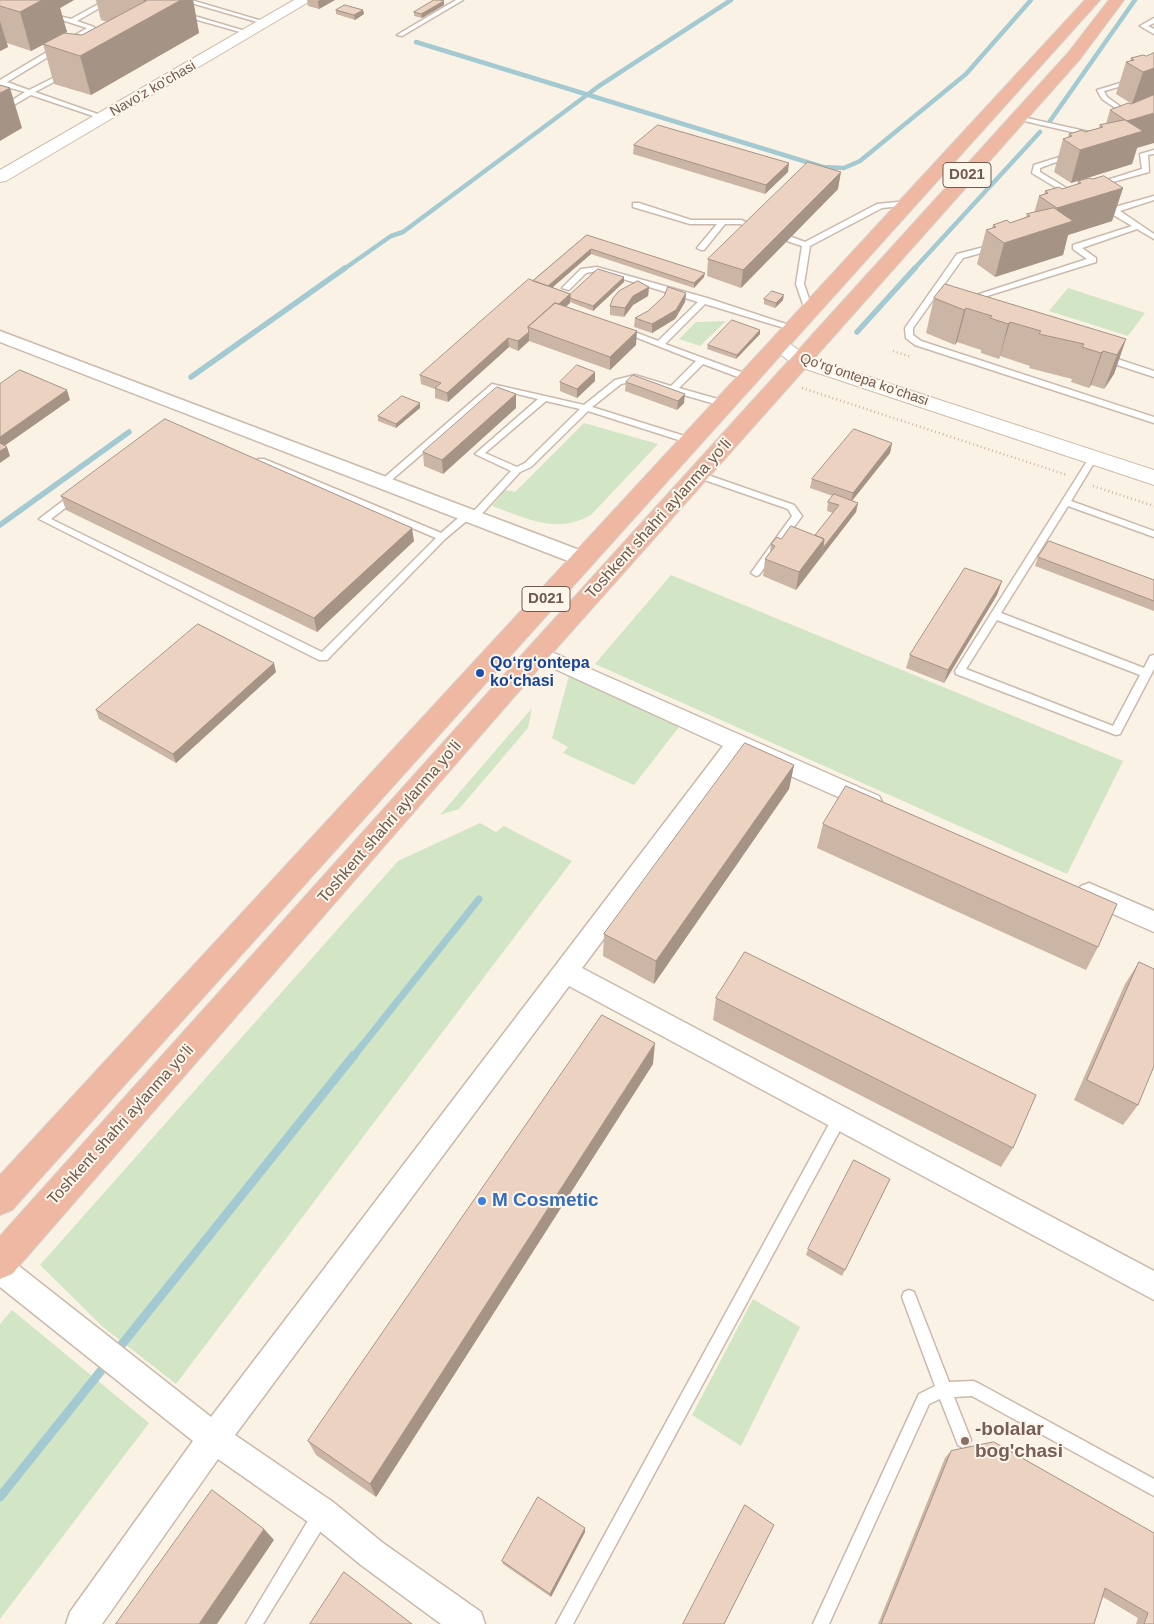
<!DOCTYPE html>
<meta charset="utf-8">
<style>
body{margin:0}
canvas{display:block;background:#faf2e5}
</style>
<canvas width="1154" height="1624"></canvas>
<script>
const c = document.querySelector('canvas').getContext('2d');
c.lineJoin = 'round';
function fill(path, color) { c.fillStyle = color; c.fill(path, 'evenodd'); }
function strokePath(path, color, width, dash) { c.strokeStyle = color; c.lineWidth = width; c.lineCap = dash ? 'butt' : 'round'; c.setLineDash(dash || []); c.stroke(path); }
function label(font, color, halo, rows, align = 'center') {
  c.font = font + ' Helvetica,sans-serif'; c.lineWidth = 4; c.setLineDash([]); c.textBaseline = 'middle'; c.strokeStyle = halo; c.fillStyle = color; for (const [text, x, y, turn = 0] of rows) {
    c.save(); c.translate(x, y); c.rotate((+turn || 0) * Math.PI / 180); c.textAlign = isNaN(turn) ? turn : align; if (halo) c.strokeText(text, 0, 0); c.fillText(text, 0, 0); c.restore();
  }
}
fill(new Path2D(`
 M1068 288 1145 313 1128 336 1049 311Z
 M726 321 700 346 679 339 696 322Z
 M584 423 658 444 591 515C556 535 526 518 492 506L505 490 515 492Z
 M671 575 1123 761 1067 874 595 664Z
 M569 676 679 727 634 785 563 753 568 747 552 738Z
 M532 708 528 728 459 809 440 815Z
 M480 823 496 832 504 826 572 861 176 1384 103 1327 40 1265 398 861Z
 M753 1299 800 1327 741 1446 692 1415Z
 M12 1310 149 1423 0 1619V1324Z`), '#d2e6c5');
strokePath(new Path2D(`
 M416 42 823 167 844 168 860 161 966 74 1031 0
 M1050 121 1135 0
 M344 269 391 236 403 232 599 86 731 0
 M914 269 1040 132`), '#a3cad2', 4.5);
strokePath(new Path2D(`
 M857 332 915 268
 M191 377 345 268
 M0 525 129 432`), '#a3cad2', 5.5);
strokePath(new Path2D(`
 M353 1057 479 899`), '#a3cad2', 7);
strokePath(new Path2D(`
 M115 1353 354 1055
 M0 1497 108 1362`), '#a3cad2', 9);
const lane = new Path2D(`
 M106 0H113L77 21 94 27V29L7 82 29 90 63 73H67V75L35 92 106 117V119H102L31 95 0 113V108L25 92 0 85V80L87 28 47 15V13L71 19Z
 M181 0H191L269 23 264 24Z
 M456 0H463L402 36 397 35Z
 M180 13H184L252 33 247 34 180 15Z
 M1154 18V23L1148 26 1154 29V34L1140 26Z
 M1134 79 1137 81 1136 82 1104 91 1107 97 1131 114V116H1127L1102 99 1097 90Z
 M1018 116 1089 132 1092 134 1089 136 1016 119V117Z
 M1154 150V154L1148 155 1149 172 1098 186 1094 184 1142 169 1140 154Z
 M1069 154 1075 155 1040 168V172L1073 192 1074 194 1070 196 1032 173 1034 165Z
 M1154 196V200L1120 211 1154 234V239L1137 229 1082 248 1096 258V262L971 301 964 299 1087 259 1073 249V245L1132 226 1100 207V203H1106L1115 207Z
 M908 201 912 203 911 205 882 208 810 246 804 284 813 311 806 313 796 284 802 246 772 236V232H778L805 242 877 204Z
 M633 203H639L691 220H741L763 229 759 231 740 224H725L704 250H701L697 248 717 224H690L633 207Z
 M996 244H999V248L963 258 913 328V335L921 341 1154 417V423L915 345 906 338 905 328 957 254Z
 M597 267 707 298 798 328 791 330 705 304 665 344 752 376V380H746L703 364 679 388 728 402V406H722L635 381 621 384 592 407 694 439V443H688L588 411 531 467 520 472 477 519 474 520 470 518 445 539 327 660H319L39 519 72 494H78V498L51 519 322 652 436 538 258 463V459H264L441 533 465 512 468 511 472 513 511 471 475 454 538 399 497 389 387 484H381L379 482 492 384 584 405 615 380 635 375 671 386 696 361 620 331 627 329 658 341 698 302 597 271 586 273 569 290 562 288 581 269ZM546 401 580 409 525 463 517 467 485 453Z
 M1105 355 1154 371V377L1102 360V356Z
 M1093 455 1097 458 1071 501 1154 531V537L1068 506 1001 613 1144 668 1150 656 1154 655V669L1120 734 1116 735 956 674 955 671 1089 458ZM997 620 1140 675 1113 726 966 669Z
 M699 472 794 505 802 516 759 575 756 576 751 573 792 516 788 509 696 477 694 475Z
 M839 1113 844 1115 846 1119 844 1123 573 1624H556L834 1115Z
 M909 1290 914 1292 949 1382 973 1381 978 1383 1154 1479V1496L972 1396 954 1397 971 1440 968 1445 963 1448 958 1445 940 1399 929 1404 829 1624H813L919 1394 935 1386 902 1297 904 1292Z
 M321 1507 327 1509 329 1515 327 1521 263 1624H246L315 1509Z`);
const street = new Path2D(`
 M0 331 590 554 593 559 590 564 583 566 576 564 0 342Z
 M538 646 879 796 882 802 879 808 871 811 863 808 741 754 582 968 1154 1271V1300L569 986 235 1435 333 1502 383 1543 481 1612 485 1624H441L361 1565 311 1524 218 1459 102 1624H66L70 1612 193 1441 0 1287V1255L10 1259 211 1417 723 746 531 658 528 653 531 648Z
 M1089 883 1154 911V932L1081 900 1077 893 1081 886Z`);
const secondary = new Path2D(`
 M294 0H312L6 181 0 182V170Z
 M779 339 786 341 808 357 1154 470V485L794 365 769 345 772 341Z`);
const highway = new Path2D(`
 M1085 0H1100L12 1210 0 1215V1175Z
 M1109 0H1124L1080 59 547 659 12 1274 0 1279V1236L529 647 1068 53Z`);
strokePath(lane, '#cabaad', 3);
strokePath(street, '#cabaad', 3);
strokePath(secondary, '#cdbbab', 2);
strokePath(highway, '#d7d1cd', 2);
strokePath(new Path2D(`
 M893 351 911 357
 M802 388 1067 475
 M1093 486 1154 506`), '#d1b6a3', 2.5, [1, 3]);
fill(lane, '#fff');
fill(street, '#fff');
fill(secondary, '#fff');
fill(highway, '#eeb8a2');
fill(new Path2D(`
 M0 0H74L60 8 67 32 31 51 7 43 8 47 0 51Z
 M96 0H193L199 33 91 95 54 84 43 44 82 35 107 22 101 20Z
 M307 0H335L319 9 308 6Z
 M444 1V5L422 18 414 16V12Z
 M336 10H363L364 14 355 20 336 14Z
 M1146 56 1137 148 1132 164 1071 183 1054 172 1063 139 1068 137 1069 134 1085 132 1099 128 1100 125 1106 124 1110 110 1132 104 1116 94 1126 62 1130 61 1131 58Z
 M634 145 788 172 765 194 633 154Z
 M1092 179 1123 188 1112 221 1068 235 1063 255 995 277 977 264 986 230 992 228 993 225 1010 223 1026 217 1027 214 1034 213 1039 196 1044 194 1045 191 1062 189 1077 184 1078 181Z
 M838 189 741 288 707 276 708 259Z
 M587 235 704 277 694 288 591 254 552 287 570 294 624 277V282L593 311 570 302 566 306 636 345 610 370 529 341 518 351 509 347 448 402 435 398V389L421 384 420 375Z
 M649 287 648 296 633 305 624 317 610 315V306Z
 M686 293 685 302 675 319 652 333 634 327 635 318Z
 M934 298 1126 339 1114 374 1104 389 1091 385 1089 388 1071 382 1072 379 1029 368 1030 366 1000 356 999 359 981 353V350L957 342 955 345 926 333Z
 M764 299 783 300 775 308 764 304Z
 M760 330V334L736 359 707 349 708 345Z
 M595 372V381L577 398 560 391V382Z
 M626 382 684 403 677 410 625 391Z
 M516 394V408L443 474 424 466 423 452Z
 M420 403V408L396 428 378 421V416Z
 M892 443 890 453 852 501 858 503 856 512 796 590 763 576 765 559 770 553 771 544 815 535 833 513 827 511 828 502 833 496 810 488 812 479Z
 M61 496 414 541 317 632 66 510Z
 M1038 557 1154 580V611L1035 566Z
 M1002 581 997 595 944 683 906 668 910 655Z
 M276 672 176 763 99 719 96 710Z
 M794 765 789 789 654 984 603 956 604 934Z
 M823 824 1098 947 1086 970 817 848Z
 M1139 962 1138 1105 1123 1125 1074 1100 1125 984Z
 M716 998 1013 1148 1001 1167 713 1020Z
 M653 1064 376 1497 316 1455 308 1441Z
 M890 1179 842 1276 806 1255 808 1249Z
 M951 1451 1154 1533V1624H1136L1138 1618 1103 1597 1094 1624H878L945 1458Z
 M585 1532 551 1597 503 1564 502 1561Z`), '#cbb5a5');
fill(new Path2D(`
 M42 0H74L60 8 67 32 31 51 20 12Z
 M181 0H193L199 33 91 95 80 56Z
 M320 0H335L319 9 318 1Z
 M444 1V5L422 18 421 14Z
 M363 10 364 14 355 20 354 15Z
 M0 21 8 47 0 51Z
 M1154 68V98L1132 104 1143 72Z
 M10 88 22 128 0 141V93Z
 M1154 113V143L1137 148 1132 164 1071 183 1080 150 1127 121Z
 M789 163 788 172 765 194 766 185Z
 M841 172 838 189 741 288 743 270Z
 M1123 188 1112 221 1068 235 1063 255 995 277 1004 243 1051 228 1057 208Z
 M591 249V254L545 294 544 289Z
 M705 273 704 277 694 288V283Z
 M624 277V282L593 311V306Z
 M649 287 648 296 633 305 624 317 625 308 633 296Z
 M686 293 685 302 675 319 652 333V324Z
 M570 294V303L539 331 532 329Z
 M784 295 783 300 775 308 776 303Z
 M966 308 957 342 955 345 964 310Z
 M1010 322 1000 356 999 359 1008 324Z
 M760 330V334L736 359 737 355Z
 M637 331 636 345 610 370V357Z
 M529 332V341L518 351V341Z
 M508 338 509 347 448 402 447 393Z
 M1126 339 1114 374 1104 389 1117 355Z
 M1103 351 1091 385 1089 388 1101 353Z
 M595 372V381L577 398V389Z
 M67 390 70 400 0 449V437Z
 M516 394V408L443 474 442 460Z
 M685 394 684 403 677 410 678 401Z
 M420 403V408L396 428V424Z
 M892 443 890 453 851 502 853 493Z
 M7 447 10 456 0 463V451Z
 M858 503 856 512 821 557 823 548Z
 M412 528 414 541 317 632 314 618Z
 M824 539 821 557 796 590 799 572Z
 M1002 581 997 595 944 683 948 670Z
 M274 663 276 672 176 763 173 754Z
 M794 765 789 789 654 984 656 961Z
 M655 1043 653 1064 376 1497 370 1484Z
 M585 1528V1532L551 1597 550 1594Z
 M264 1529 274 1540 217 1624H199Z`), '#a59386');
const building = new Path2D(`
 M0 0H42L20 12 0 6Z
 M144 0H181L80 56 43 44 64 33 82 35 146 1Z
 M434 0H440L444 1 421 14 414 12Z
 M345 5 363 10 354 15 336 10Z
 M1154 53V68L1143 72 1126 62 1134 60 1131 58 1143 55 1146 56Z
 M0 85 10 88 0 93Z
 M1154 95V113L1127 121 1110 110 1128 103 1131 104Z
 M1125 120 1143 131 1080 150 1063 139 1072 136 1069 134 1082 130 1085 132 1103 127 1100 125Z
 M658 125 789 163 766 185 634 145Z
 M808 162 841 172 743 270 708 259Z
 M1104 176 1123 188 1057 208 1039 196 1048 193 1045 191 1059 187 1062 189 1081 183 1078 181 1089 178 1092 179Z
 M1054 208 1073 221 1004 243 986 230 996 227 993 225 1007 220 1010 223 1030 216 1027 214Z
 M587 235 705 273 694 283 591 249 548 286 533 281Z
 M598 269 624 277 593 306 570 298V294L567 297Z
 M529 279 570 294 559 304 555 303 528 327 529 332 518 341 508 338 447 393 435 388 441 383 420 375Z
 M638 281 649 287 633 296 625 308 610 306 613 298 619 291Z
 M945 284 1126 339 1117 355 1103 351 1101 353 1082 347 1084 344 1039 334 1041 331 1010 322 1008 324 990 318 992 316 966 308 964 310 934 298Z
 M668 287 686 293 676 310 652 324 635 318 648 311 664 296Z
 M772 291 784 295 776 303 764 299Z
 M555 303 637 331 610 357 528 327Z
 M732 320 760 330 737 355 708 345Z
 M577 365 595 372 577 389 560 382Z
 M20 370 67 390 0 437V384Z
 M633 375 685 394 678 401 626 382Z
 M497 387 516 394 442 460 423 452Z
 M402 396 420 403 396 424 378 416Z
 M165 419 412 528 314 618 61 496Z
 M854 429 892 443 853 493 812 479Z
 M0 443 7 447 0 451Z
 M834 494 858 503 823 548 824 539 815 535 839 505 828 502Z
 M791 526 824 539 799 572 765 559 775 546 771 544 777 537 781 539Z
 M1049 541 1154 580V601L1038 557Z
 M965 568 1002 581 948 670 910 655Z
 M198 624 274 663 173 754 96 710Z
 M745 743 794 765 656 961 604 934Z
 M846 786 1117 904 1098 947 823 824Z
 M745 952 1036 1095 1013 1148 716 998Z
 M1139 962 1154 969V1066L1138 1105 1087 1080Z
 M602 1015 655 1043 370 1484 308 1441Z
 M854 1160 890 1179 845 1270 808 1249Z
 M994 1442 1154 1533V1624H1144L1148 1613 1105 1588 1094 1624H881L951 1451Z
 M212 1490 264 1529 199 1624H116Z
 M538 1497 585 1528 550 1594 502 1561Z
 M745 1505 774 1525 724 1624H683Z
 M344 1572 412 1624H310Z`);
fill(building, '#ecd2c0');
strokePath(building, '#a59386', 1);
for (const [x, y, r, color] of [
 [480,673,5,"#1a4fb4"],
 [482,1201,5,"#3f7fe0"],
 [965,1441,5,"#8d6e63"]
]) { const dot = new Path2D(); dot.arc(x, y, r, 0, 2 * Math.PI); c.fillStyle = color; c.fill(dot); strokePath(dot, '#fdf6eb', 2); }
label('14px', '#705a4d', '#fdf6eb', [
 ["Navo'z ko'chasi",153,89,-30],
 ["Qoʻrgʻontepa koʻchasi",864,380,19]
]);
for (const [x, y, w] of [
 [967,175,48],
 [546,599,48]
]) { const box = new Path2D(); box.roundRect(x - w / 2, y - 12.5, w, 25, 4); c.fillStyle = '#fdf6eb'; c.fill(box); strokePath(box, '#705a4d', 1); }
label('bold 15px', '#705a4d', null, [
 ["D021",967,175],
 ["D021",546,599]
]);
label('16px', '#705a4d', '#fdf6eb', [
 ["Toshkent shahri aylanma yoʻli",659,519,-48],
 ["Toshkent shahri aylanma yoʻli",390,822,-49],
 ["Toshkent shahri aylanma yoʻli",121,1125,-48]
]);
label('bold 16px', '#164399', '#fdf6eb', [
 ["Qoʻrgʻontepa",490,664],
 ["koʻchasi",490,682]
], 'left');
label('bold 19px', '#366cbe', '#fdf6eb', [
 ["M Cosmetic",492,1201]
], 'left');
label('bold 19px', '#785e54', '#fdf6eb', [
 ["-bolalar",975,1430],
 ["bog'chasi",975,1452]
], 'left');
</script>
